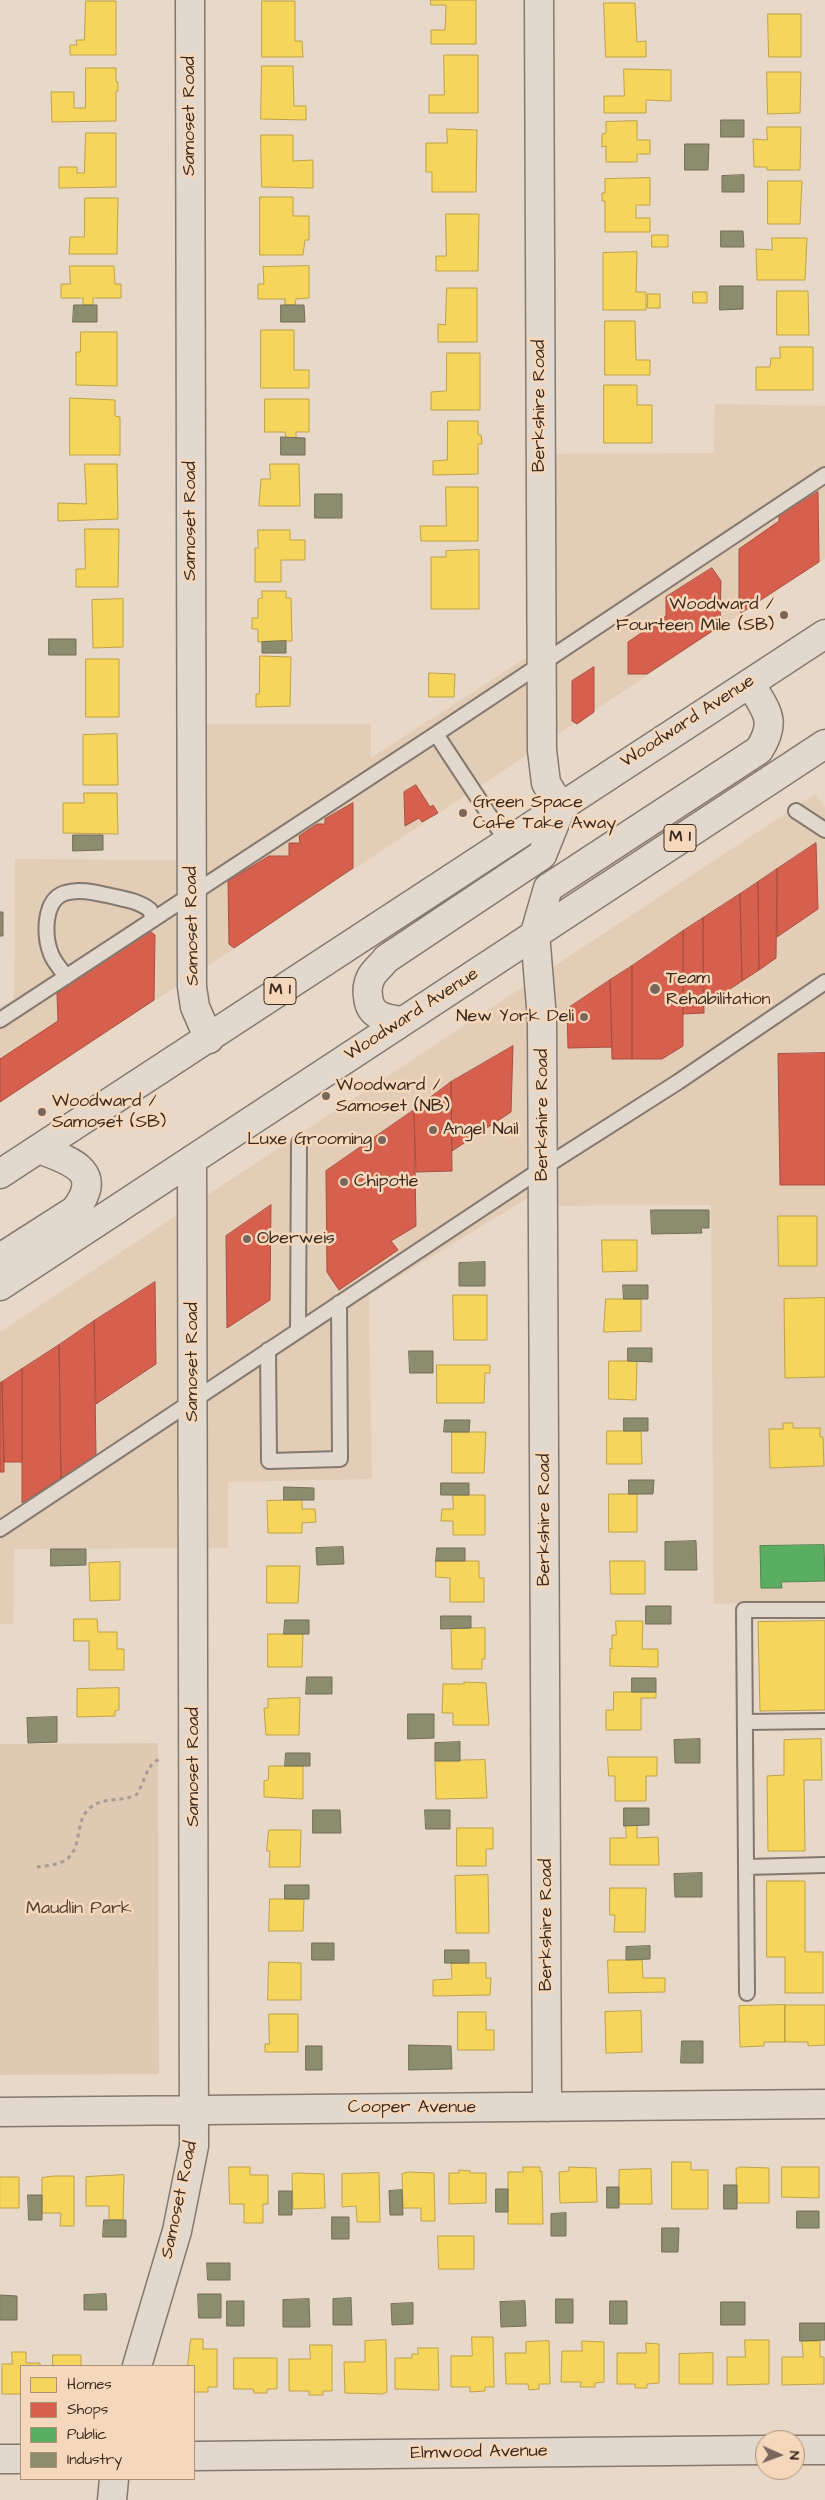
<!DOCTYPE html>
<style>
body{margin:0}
#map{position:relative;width:825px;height:2500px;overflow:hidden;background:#e8d8c8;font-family:"Architects Daughter",sans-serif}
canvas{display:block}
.legend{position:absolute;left:20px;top:2365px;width:175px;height:115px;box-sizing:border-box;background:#f5d8bb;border:1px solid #ab927c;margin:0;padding:6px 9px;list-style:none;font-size:15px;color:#3b2a1e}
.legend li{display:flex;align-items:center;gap:10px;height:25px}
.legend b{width:25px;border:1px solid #ab927c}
.north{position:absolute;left:755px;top:2430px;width:50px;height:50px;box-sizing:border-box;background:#f5d8bb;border:1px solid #ab927c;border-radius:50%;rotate:92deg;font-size:14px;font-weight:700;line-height:20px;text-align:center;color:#3b2a1e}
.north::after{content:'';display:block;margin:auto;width:18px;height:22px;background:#78675a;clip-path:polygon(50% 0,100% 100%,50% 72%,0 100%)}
</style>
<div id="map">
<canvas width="825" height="2500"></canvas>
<ul class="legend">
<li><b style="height:14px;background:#f6d55c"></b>Homes</li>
<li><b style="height:14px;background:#d6604d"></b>Shops</li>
<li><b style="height:14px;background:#5aae61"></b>Public</li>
<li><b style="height:14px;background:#8c8c6e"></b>Industry</li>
</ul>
<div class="north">N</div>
</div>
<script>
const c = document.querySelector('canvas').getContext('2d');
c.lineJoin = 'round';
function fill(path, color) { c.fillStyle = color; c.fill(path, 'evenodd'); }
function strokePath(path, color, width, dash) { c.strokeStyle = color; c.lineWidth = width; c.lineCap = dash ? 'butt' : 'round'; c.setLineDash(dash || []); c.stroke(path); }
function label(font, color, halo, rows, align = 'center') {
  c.font = font + ' "Architects Daughter",sans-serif'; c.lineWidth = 5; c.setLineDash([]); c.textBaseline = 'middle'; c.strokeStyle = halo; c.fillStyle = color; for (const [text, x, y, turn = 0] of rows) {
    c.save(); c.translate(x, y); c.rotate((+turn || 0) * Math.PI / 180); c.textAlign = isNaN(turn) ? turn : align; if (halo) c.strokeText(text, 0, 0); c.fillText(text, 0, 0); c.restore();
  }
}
fill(new Path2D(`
 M715 404 825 406V558L0 1103V1007L14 999 15 859 176 860 178 724H371V758L527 657V454L714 453Z
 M815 794 825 807V1601L714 1604 711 1205 557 1206 526 1199 369 1295 372 1479 228 1482V1548L14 1549 13 1624H0V1332Z`), '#e3cdb7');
fill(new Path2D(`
 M158 1743 159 2074 0 2075V1744Z`), '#dfc9b3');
const homes = new Path2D(`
 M431 0H476V44H431V30H445L446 8V5H431Z
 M86 1H116V55H70V45H77L76 40H84Z
 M262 1H295V41H302L303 57H262Z
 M604 3H635L637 42 646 41V57H606Z
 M768 14H801V57H769Z
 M444 55H478V113H429V95H444Z
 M262 66H293L294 106H306V120L261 119Z
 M86 68H116V82H118V91H116V121L52 122 51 92H74V108H85Z
 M624 69 671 70V101L646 100V113H604V96H624Z
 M767 72H801L800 113 768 114Z
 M637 121V140H650V154H637V162H606V146L602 147V134L606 133V122Z
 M767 127H801L800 170H767V167H754L753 139 767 140Z
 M447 129 477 130 476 192H432V172H426V143H447Z
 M86 133H116V187L59 188V167H77V173H84Z
 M261 135H293V161L313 160V188L262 187Z
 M650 178V205H636V218H650V232H605V201H602V193H605V179Z
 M768 181H802L800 224H768Z
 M260 197H293V216H309V240H305L303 255H260Z
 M85 198H118L117 254H69L70 237H84Z
 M446 214H479L478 271H436V256H446Z
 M652 235H668V247H652Z
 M772 238H807L805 280H757L756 249 772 250Z
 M637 252 636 292H646V310H603V253Z
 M70 266H114L115 284H121V298H93V305H83V298H61V284H70Z
 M309 266V298L296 299 295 305H285V299H258V284H264L263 267Z
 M447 288H477V342H438V324L445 325Z
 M777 291H808L809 335H777Z
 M693 292H707V303H693Z
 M648 294H660V308H648Z
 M605 321H635L636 360H650V375H605Z
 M261 330H294V370H309V388H261Z
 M81 332H117V386L76 385V352H80Z
 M780 347H813V390H756V367H770L771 358H780Z
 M447 353H480V410H431V392L446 391Z
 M604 385H637V405H652V443H604Z
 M70 398 115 400V416L120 417V455H70Z
 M265 399H309V432H296V438H286L285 432H265Z
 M448 421H478V435H481L482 444H478V474L433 475V461L447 460Z
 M85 464H117L118 519 58 521V503L86 504Z
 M270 464H299L300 506H259L261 479H270Z
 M446 487H478V541H421L420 526H446Z
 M85 529H119L118 587H76V569H85Z
 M258 530H290V540H305V560H281V582H255V548H258Z
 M479 550V609H431V557H446V551Z
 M262 591H286V598H291L292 641 258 642V629H252V618H258V599L262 598Z
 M123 599V647L93 648 92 600Z
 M260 656 291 657 290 706 256 707V694H259Z
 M86 659H119V717H86Z
 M429 673 455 674 454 697H429Z
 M117 734 118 785H83V735Z
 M84 793H117L118 834 63 833V803H84Z
 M778 1216H817V1266H779Z
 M602 1240H637V1271L603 1272Z
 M453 1295H487V1340H454Z
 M825 1298V1377L785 1378 784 1299Z
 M606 1299H641V1331L604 1332Z
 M609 1361H637L636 1400 609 1399Z
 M437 1365H490V1373H485L484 1403H437Z
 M783 1423H793V1428H820V1437H823L824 1466 770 1468 769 1429H783Z
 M607 1431H641L642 1464H607Z
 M452 1432H486L484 1473H452Z
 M609 1494H637V1532H609Z
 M453 1495H485V1535H453V1521H441L442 1509H453Z
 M302 1500V1509H315L316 1522 302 1523V1533H268L267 1501Z
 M436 1561H479V1578H484V1602H450V1578L436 1577Z
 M610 1561H645V1594H611Z
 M120 1562V1600L90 1601 89 1563Z
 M267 1566H300L298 1603H267Z
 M74 1619H97L98 1632H117V1649H124V1670H89V1641H74Z
 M616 1621H643L642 1649H658V1667L610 1666V1648L612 1649V1635H616Z
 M825 1621V1710L760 1711 758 1622Z
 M485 1628V1659H482V1669H452L451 1629Z
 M268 1634H303L302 1667H268Z
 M464 1682 486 1683 489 1725H453V1713H442L443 1684H464Z
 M119 1688V1710L115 1711V1716L77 1717V1689Z
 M614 1692H656V1698H641V1730H606V1710H613Z
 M300 1698 299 1735H266L264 1708H268V1699Z
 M821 1739 822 1780H804L805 1851H768L767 1776 784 1775V1740Z
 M608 1757H657V1776H646V1801H615V1776H609Z
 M485 1760 487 1798 436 1799 435 1761Z
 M269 1766H303V1799L264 1797V1781L268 1780Z
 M626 1825H637V1838L658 1837 659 1865H610V1838H626Z
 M457 1828H493V1849H486V1866H457Z
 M269 1830H301L300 1867H269L270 1851H267Z
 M488 1875 489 1933H456L455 1876Z
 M767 1881H805V1952H823V1993H785V1957H767Z
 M610 1888H646L645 1932H614L615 1915H610Z
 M270 1899H304L303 1931H269Z
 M608 1960H642L643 1978H665V1992L609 1993Z
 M269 1962 301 1963V2000H268Z
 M486 1963V1978H491L490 1995 433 1996V1980L452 1979 451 1964Z
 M785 2005H825V2045L808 2046V2042H785Z
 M785 2005V2042H764V2046L740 2047 739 2006Z
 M641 2011 642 2052 606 2053 605 2012Z
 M458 2012H486V2030H494V2050H458Z
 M269 2014H298V2052H265V2044H269Z
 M672 2162H691V2170H708V2209H672Z
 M229 2167H250V2175H268V2204H263V2223H244V2204H230Z
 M523 2167H540V2172L542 2171 543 2224H508V2172H523Z
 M569 2167 596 2168 597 2202 560 2203 559 2172 569 2171Z
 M741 2167 769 2168V2203H737L736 2169Z
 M782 2167H819V2198L782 2197Z
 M651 2169 652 2204H619V2170Z
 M459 2170 470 2171V2173H486V2203L449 2204V2173H459Z
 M408 2172 434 2173 435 2221H421V2208H403L402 2174Z
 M297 2173 324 2174 325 2208 293 2209 292 2174Z
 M379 2173 380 2222H357L356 2206 342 2207V2174Z
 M124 2175 123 2220H109V2206H86V2177Z
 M54 2176H74V2226H60L61 2213H42V2178Z
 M0 2177H19V2208H0Z
 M438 2236H474V2269H439Z
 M472 2337H493L494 2387H485V2391L470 2392V2387H451V2356H472Z
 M191 2339H203V2349H217V2387H208V2392H194V2366H188Z
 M386 2340 387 2392 382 2394 345 2393 344 2362H365V2341Z
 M745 2340H769V2384L727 2385V2357H745Z
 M549 2341 550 2384H539V2389L529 2390 528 2384H506L505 2353H526V2342Z
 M582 2341 604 2342V2382L595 2383V2387H580L581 2382H561L562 2351H582Z
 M802 2341H820V2357H824V2384L782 2385V2357H803Z
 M646 2343 659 2344V2383L647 2384V2388H635V2384H617V2353H646Z
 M310 2345H332V2391H323V2395H309V2391H289V2359H310Z
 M418 2348H438L439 2390 395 2389V2358H412V2354H418Z
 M12 2352H26V2363H40V2366H21V2396L20 2394H2V2364H12Z
 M713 2353V2384H679V2354Z
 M53 2355H81V2366H53Z
 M234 2358H277V2389H267V2393H254L253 2389H234Z`);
fill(homes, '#f6d55c');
strokePath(homes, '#bea249', 1);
const shops = new Path2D(`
 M818 492 819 562 741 613 739 608V549L779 521V516Z
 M712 568 721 581 720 626 647 674H628V642L666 616V597Z
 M594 667V712L577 724 572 721V681Z
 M416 785 430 807 433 805 438 813 422 822 419 818 405 826 404 792Z
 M353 803V868L234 948 229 944 228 881 269 856H289V843H300L299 836 317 824H325V819Z
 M816 843 818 909 777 937V869Z
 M777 869 776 958 759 970 758 882Z
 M758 882 759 970 742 981 740 894Z
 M740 894 742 981 703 1007V918Z
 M703 918 704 1013 683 1014V931Z
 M683 931V1046L662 1059H632V966Z
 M151 932 155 935 154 1000 0 1102V1059L58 1021 57 993Z
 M632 966V1059H612L610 980Z
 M610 980 612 1047 568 1048 567 1009Z
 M513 1046 511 1112 452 1151 451 1082Z
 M825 1053V1185H780L778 1054Z
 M451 1082 452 1171 416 1172 414 1110Z
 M414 1110 416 1226 391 1241 398 1250 339 1290 327 1272 326 1171Z
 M271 1205 270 1300 227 1328 226 1236Z
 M155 1282 156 1364 96 1404 94 1321Z
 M94 1321 96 1456 61 1478 59 1345Z
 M59 1345 61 1478 22 1503V1369Z
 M22 1369V1462H4L2 1382Z
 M2 1382 4 1462V1472H0V1383Z`);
fill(shops, '#d6604d');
strokePath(shops, '#a8503f', 1);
const public = new Path2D(`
 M824 1545 825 1581 781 1582 782 1588H761L760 1546Z`);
fill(public, '#5aae61');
strokePath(public, '#51864d', 1);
const industry = new Path2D(`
 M721 120H744V137H721Z
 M685 144H709L708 170H685Z
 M744 175V192H722V176Z
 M721 231H743L744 247H721Z
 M720 286H743V309L720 310Z
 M74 305H97V322H73Z
 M281 305H304L305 322H281Z
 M281 437 305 438V455H281Z
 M315 494H342V518H315Z
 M49 639H76V655H49Z
 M286 641V653H262V642Z
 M73 835H103V850L73 851Z
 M0 912H3V936H0Z
 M651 1210H709V1228H701L702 1233 652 1234Z
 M485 1262V1286H459V1263Z
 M623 1285H648V1299H624Z
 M628 1348H652V1362L628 1361Z
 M409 1351H433V1373H410Z
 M624 1418H648V1431H624Z
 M445 1420H470L469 1432H444Z
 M629 1480H654L653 1494H629Z
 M441 1483H469V1495H441Z
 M284 1487 314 1488V1500H284Z
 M696 1541 697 1570H665V1542Z
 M343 1547 344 1564 317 1565 316 1548Z
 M437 1548H465V1561H436Z
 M51 1549H86V1565L51 1566Z
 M646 1606H671V1624H646Z
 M441 1616H471V1628L441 1629Z
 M285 1620H309V1634H284Z
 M307 1677H332V1694H306Z
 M632 1678H656V1692H632Z
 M408 1714H434V1738L408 1739Z
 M57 1717V1742L28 1743 27 1718Z
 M700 1739V1763H675L674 1740Z
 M460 1742V1761H435V1743Z
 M286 1753H310V1766H285Z
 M624 1808H649V1825L624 1826Z
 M313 1810H340L341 1833H313Z
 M425 1810H450V1829H426Z
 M702 1873V1897H675L674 1874Z
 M285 1885H309V1899H285Z
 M312 1943H334V1960H312Z
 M650 1946V1959L626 1960V1947Z
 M445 1950H469V1963H445Z
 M682 2041H703V2063H681Z
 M409 2045 451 2046 452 2069 409 2070Z
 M306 2046H322V2070H306Z
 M724 2185H737V2209H724Z
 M607 2187H619V2208H607Z
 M496 2189H508V2212H496Z
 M402 2190 403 2215H390L389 2191Z
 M279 2191H292V2215H279Z
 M28 2195H42V2220H29Z
 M797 2211H819V2228H797Z
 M566 2213V2236H551V2214Z
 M332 2217H349V2239H332Z
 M104 2220H126V2237H103Z
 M662 2228H679L678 2252H662Z
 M207 2263H230V2280H208Z
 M106 2294 107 2310H84V2295Z
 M198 2294H221V2318H199Z
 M0 2295 17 2296V2320H0Z
 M351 2298 352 2325H333V2299Z
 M309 2299 310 2327H283V2300Z
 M556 2299H573V2323H556Z
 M227 2301H244V2326H227Z
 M525 2301 526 2326 501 2327 500 2302Z
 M610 2301H627V2324H610Z
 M721 2302H745V2325H721Z
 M413 2303V2324L392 2325 391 2304Z
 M800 2323H825V2340L800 2341Z`);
fill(industry, '#8c8c6e');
strokePath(industry, '#746f56', 1);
const service = new Path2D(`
 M436 734 507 842
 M796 811 825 830
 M66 977C61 969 54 962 51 954 44 936 43 900 65 893 79 888 97 893 111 896 124 899 139 901 150 910L153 919
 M0 1020 436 734 825 475
 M298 1331 299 1143
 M268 1350 269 1461 340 1459 339 1303
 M0 1529 543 1168 678 1082 825 982
 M745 1722 825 1721
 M746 1867 825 1865
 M747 1993 744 1610H825`);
const minor = new Path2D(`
 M190 0 192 987 195 1007 209 1039
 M539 0 542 750 546 783 561 808
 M535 933 542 1019 547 2107
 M0 2112 825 2104
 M137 2366 177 2231 194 2146 192 1160
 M795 2450H825
 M194 2456 765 2450
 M0 2459H21
 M112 2500 114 2479`);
const primary = new Path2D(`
 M535 933 548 888 759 750C778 720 766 711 750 683
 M402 1021C385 1019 369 1016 368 996 367 990 368 983 371 977 374 971 382 965 386 959L542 855 561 808
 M0 1174 825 634
 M0 1258 75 1210C105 1171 71 1161 39 1149
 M0 1286 825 744`);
strokePath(service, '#84796f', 18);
strokePath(minor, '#84796f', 31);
strokePath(primary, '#84796f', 31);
strokePath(new Path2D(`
 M37 1867C45 1866 56 1865 64 1861 84 1850 73 1820 91 1807 103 1797 122 1802 136 1795 145 1784 146 1761 162 1759`), '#a79d94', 3, [4, 4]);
strokePath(service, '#e3d8cd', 14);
strokePath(minor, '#e3d8cd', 28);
strokePath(primary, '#e3d8cd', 28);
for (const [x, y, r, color] of [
 [784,615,5,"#78675a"],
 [463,813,5,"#78675a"],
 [655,989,6,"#78675a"],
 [584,1017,5,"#78675a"],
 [326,1096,5,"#78675a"],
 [42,1112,5,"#78675a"],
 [433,1130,5,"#78675a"],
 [382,1140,5,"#78675a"],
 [344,1182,5,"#78675a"],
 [247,1239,5,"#78675a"]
]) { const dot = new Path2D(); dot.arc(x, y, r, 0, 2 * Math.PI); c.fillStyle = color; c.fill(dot); strokePath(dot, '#f5d8bb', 2); }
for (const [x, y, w] of [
 [680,838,32],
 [280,991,32]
]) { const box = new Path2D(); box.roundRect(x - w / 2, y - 13.5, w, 27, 4); c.fillStyle = '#f5d8bb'; c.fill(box); strokePath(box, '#3b2a1e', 1); }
label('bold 16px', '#3b2a1e', null, [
 ["M 1",680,838],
 ["M 1",280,991]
]);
label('18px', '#3b2a1e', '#f5d8bb', [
 ["Samoset Road",190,116,-90],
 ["Berkshire Road",540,406,-90],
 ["Samoset Road",191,521,-90],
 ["Woodward Avenue",688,722,-33],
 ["Samoset Road",193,926,-91],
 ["Woodward Avenue",412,1015,-33],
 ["Berkshire Road",543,1115,-90],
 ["Samoset Road",193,1362,-90],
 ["Berkshire Road",545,1520,-90],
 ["Samoset Road",194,1767,-90],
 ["Berkshire Road",547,1925,-90],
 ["Cooper Avenue",412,2108],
 ["Samoset Road",180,2200,-78],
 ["Elmwood Avenue",479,2453,-1]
]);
label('18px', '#3b2a1e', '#f5d8bb', [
 ["Woodward /",774,605,"right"],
 ["Fourteen Mile (SB)",774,626,"right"],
 ["Green Space",473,803],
 ["Cafe Take Away",473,824],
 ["Team",666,979],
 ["Rehabilitation",666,1000],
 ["New York Deli",574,1017,"right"],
 ["Woodward /",336,1086],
 ["Samoset (NB)",336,1107],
 ["Woodward /",52,1102],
 ["Samoset (SB)",52,1123],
 ["Angel Nail",443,1130],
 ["Luxe Grooming",372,1140,"right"],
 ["Chipotle",354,1182],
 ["Oberweis",257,1239]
], 'left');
label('18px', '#524032', '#f5d8bb', [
 ["Maudlin Park",79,1909]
]);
</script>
